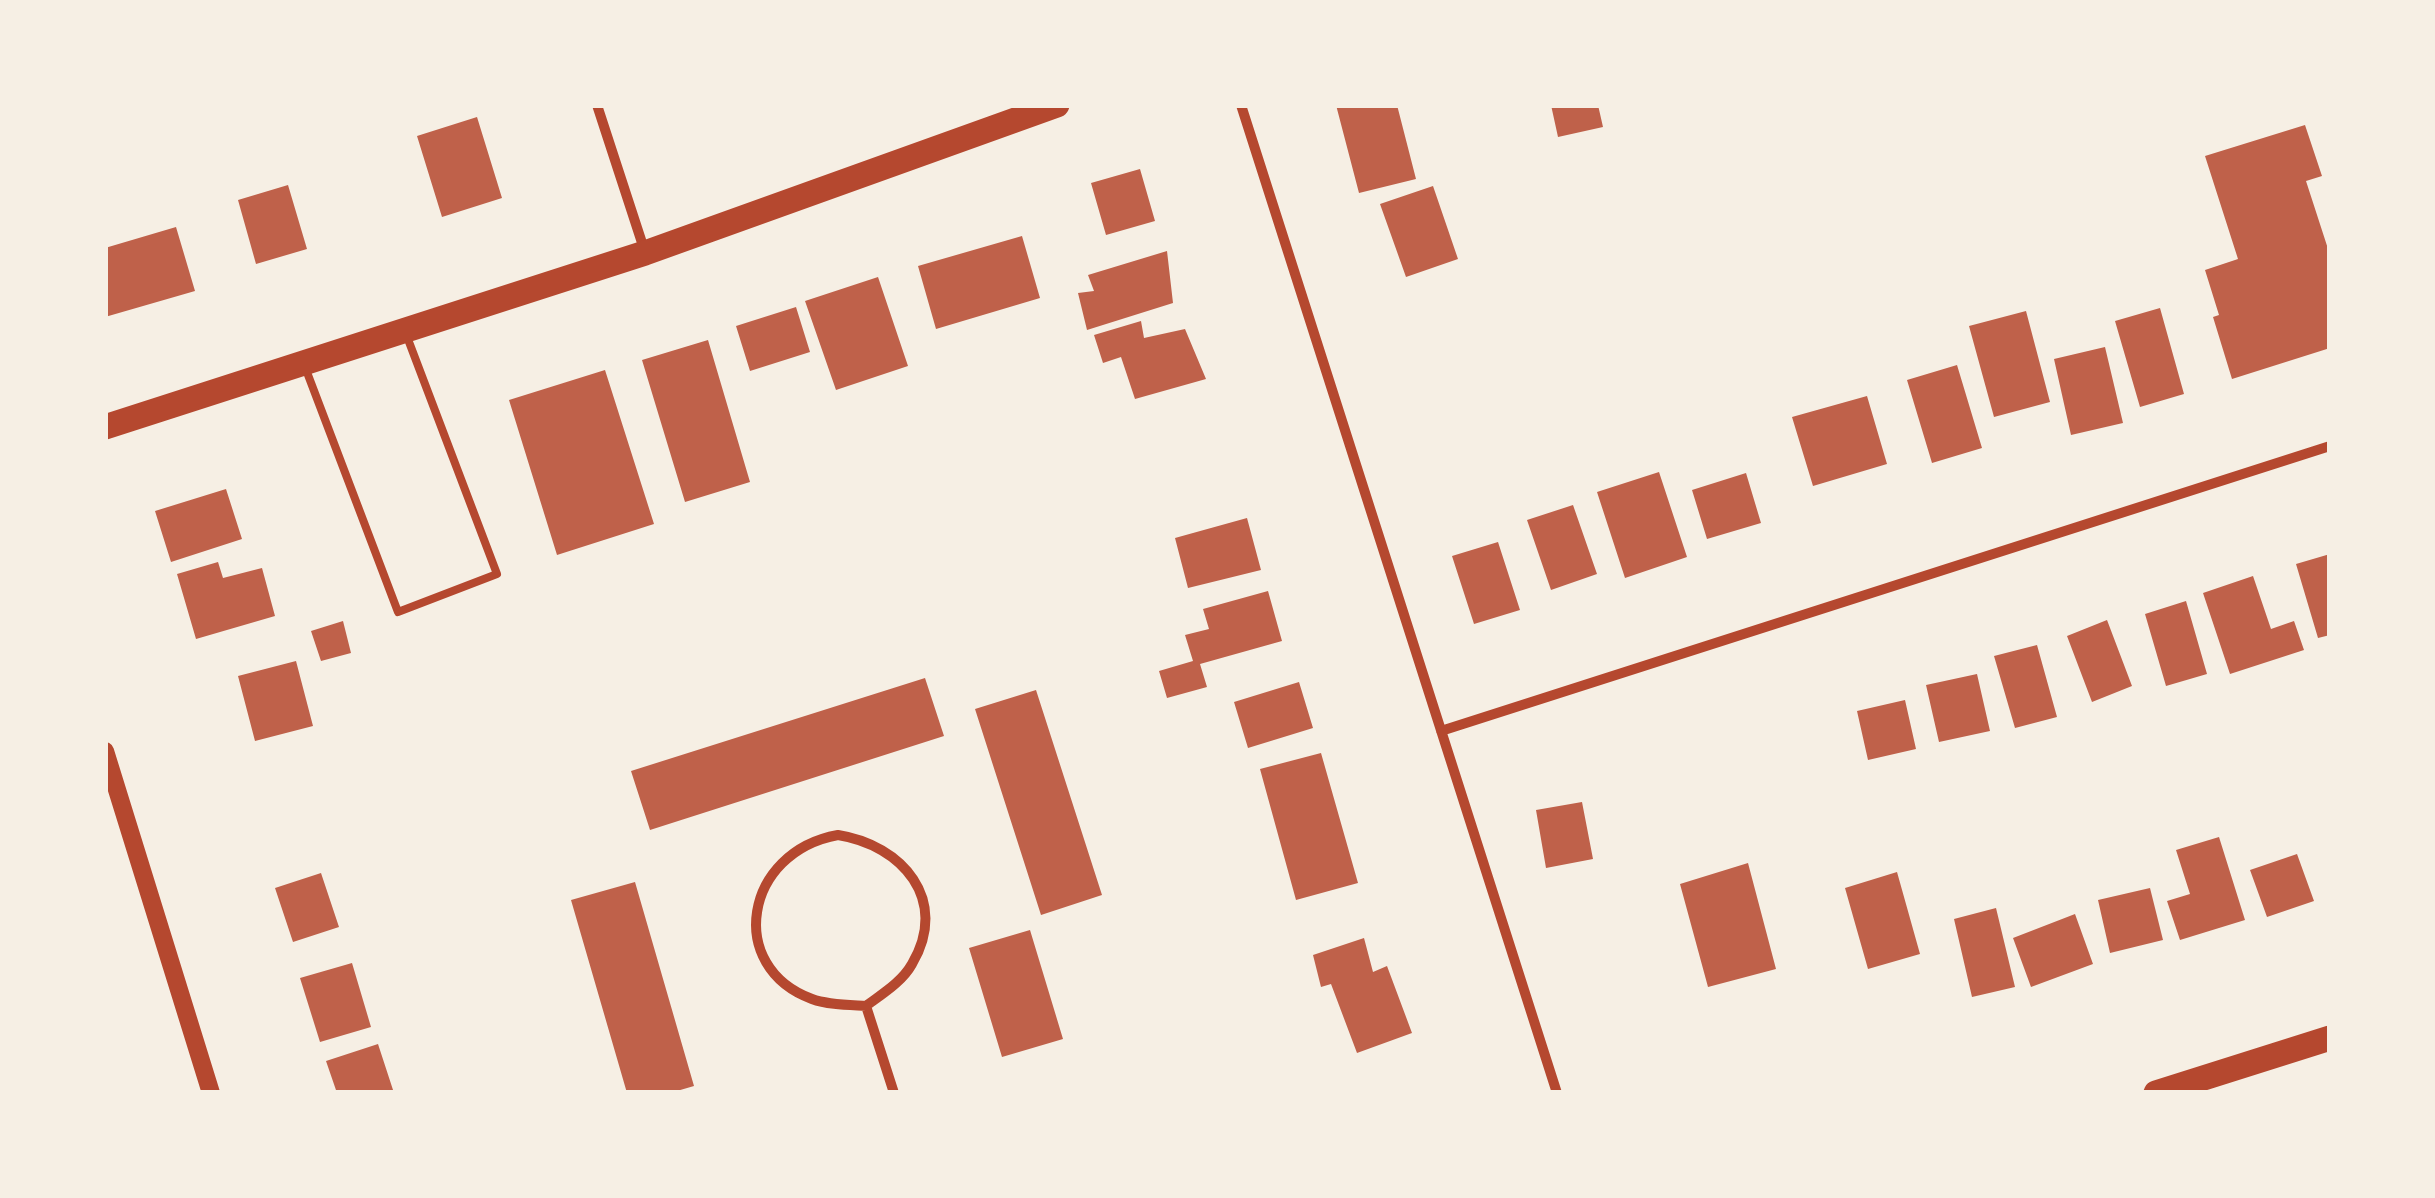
<!DOCTYPE html>
<style>
body{margin:0}
#map{position:relative;width:2435px;height:1198px;overflow:hidden;background:#f6efe4;font-family:Literata,serif}
canvas{display:block}
.frame{position:absolute;inset:0;border:108px solid #f6efe4;pointer-events:none}
</style>
<div id="map">
<canvas width="2435" height="1198"></canvas>
<div class="frame"></div>
</div>
<script>
const c = document.querySelector('canvas').getContext('2d');
c.lineJoin = 'round';
function fill(path, color) { c.fillStyle = color; c.fill(path, 'evenodd'); }
function strokePath(path, color, width, dash) { c.strokeStyle = color; c.lineWidth = width; c.lineCap = dash ? 'butt' : 'round'; c.setLineDash(dash || []); c.stroke(path); }
fill(new Path2D(`
 M1336 105H1397L1416 179 1359 193Z
 M1551 105H1598L1603 127 1558 137Z
 M477 117 502 198 442 217 417 136Z
 M2305 125 2322 176 2306 181 2330 255V348L2232 379 2213 317 2219 315 2205 270 2238 259 2205 156Z
 M1140 169 1155 221 1106 235 1091 183Z
 M288 185 307 249 256 264 238 200Z
 M1433 186 1458 259 1406 277 1380 204Z
 M176 227 195 291 105 317V248Z
 M1022 236 1040 298 936 329 918 266Z
 M1167 251 1173 303 1087 330 1078 293 1094 291 1088 275Z
 M878 277 908 366 836 390 805 301Z
 M796 307 810 352 750 371 736 326Z
 M2160 308 2184 394 2140 407 2115 321Z
 M2026 311 2050 402 1994 417 1969 326Z
 M1141 321 1144 338 1185 329 1206 379 1135 399 1121 357 1103 363 1094 335Z
 M708 340 750 482 685 502 642 360Z
 M2105 347 2123 423 2071 435 2054 359Z
 M1957 365 1982 448 1932 463 1907 380Z
 M605 370 654 524 557 555 509 400Z
 M1867 396 1887 464 1813 486 1792 417Z
 M1659 472 1687 557 1625 578 1597 492Z
 M1746 473 1761 523 1707 539 1692 490Z
 M226 489 242 539 171 562 155 511Z
 M1573 505 1597 574 1551 590 1527 520Z
 M1247 518 1261 570 1188 588 1175 538Z
 M1498 542 1520 610 1474 624 1452 556Z
 M2330 554V635L2318 638 2296 564Z
 M218 562 223 578 262 568 275 616 196 639 177 574Z
 M2253 576 2271 629 2294 621 2304 650 2230 674 2203 593Z
 M1268 591 1282 641 1200 664 1207 687 1167 698 1159 671 1193 661 1185 635 1209 629 1203 609Z
 M2186 601 2207 674 2166 686 2145 614Z
 M2107 620 2132 686 2092 702 2067 636Z
 M343 621 351 653 321 661 311 631Z
 M2037 645 2057 717 2015 728 1994 656Z
 M296 661 313 726 255 741 238 676Z
 M1977 674 1990 731 1939 742 1926 685Z
 M925 678 944 736 650 830 631 771Z
 M1299 682 1313 728 1248 748 1234 702Z
 M1036 690 1102 895 1041 915 975 709Z
 M1905 700 1916 749 1868 760 1857 711Z
 M1321 753 1358 883 1296 900 1260 769Z
 M1582 802 1593 859 1546 868 1536 810Z
 M2219 837 2245 920 2180 940 2167 901 2190 894 2176 850Z
 M2297 854 2314 901 2267 917 2250 870Z
 M1748 863 1776 969 1708 987 1680 884Z
 M1897 872 1920 954 1868 969 1845 888Z
 M321 873 339 927 293 942 275 888Z
 M635 882 694 1086 670 1093H627L571 900Z
 M2150 888 2163 940 2110 953 2098 900Z
 M1996 908 2015 987 1972 997 1954 919Z
 M2075 914 2093 964 2031 987 2013 938Z
 M1030 930 1063 1039 1002 1057 969 948Z
 M1364 938 1373 972 1387 966 1412 1033 1357 1053 1331 984 1321 987 1313 955Z
 M352 963 371 1027 320 1042 300 978Z
 M378 1044 394 1093H337L326 1061Z`), '#bf614a');
strokePath(new Path2D(`
 M305 367 398 612 497 574 406 334`), '#b5482f', 8);
strokePath(new Path2D(`
 M597 105 645 252
 M1241 105 1557 1093
 M1441 731 2330 446
 M838 835C902 845 950 900 912 964 902 982 882 994 866 1006 849 1005 828 1005 812 999 725 967 744 852 838 835Z
 M866 1006 894 1093`), '#b5482f', 10);
strokePath(new Path2D(`
 M105 751 211 1093`), '#b5482f', 18);
strokePath(new Path2D(`
 M105 427 645 253 1057 105
 M2156 1093 2330 1038`), '#b5482f', 25);
</script>
